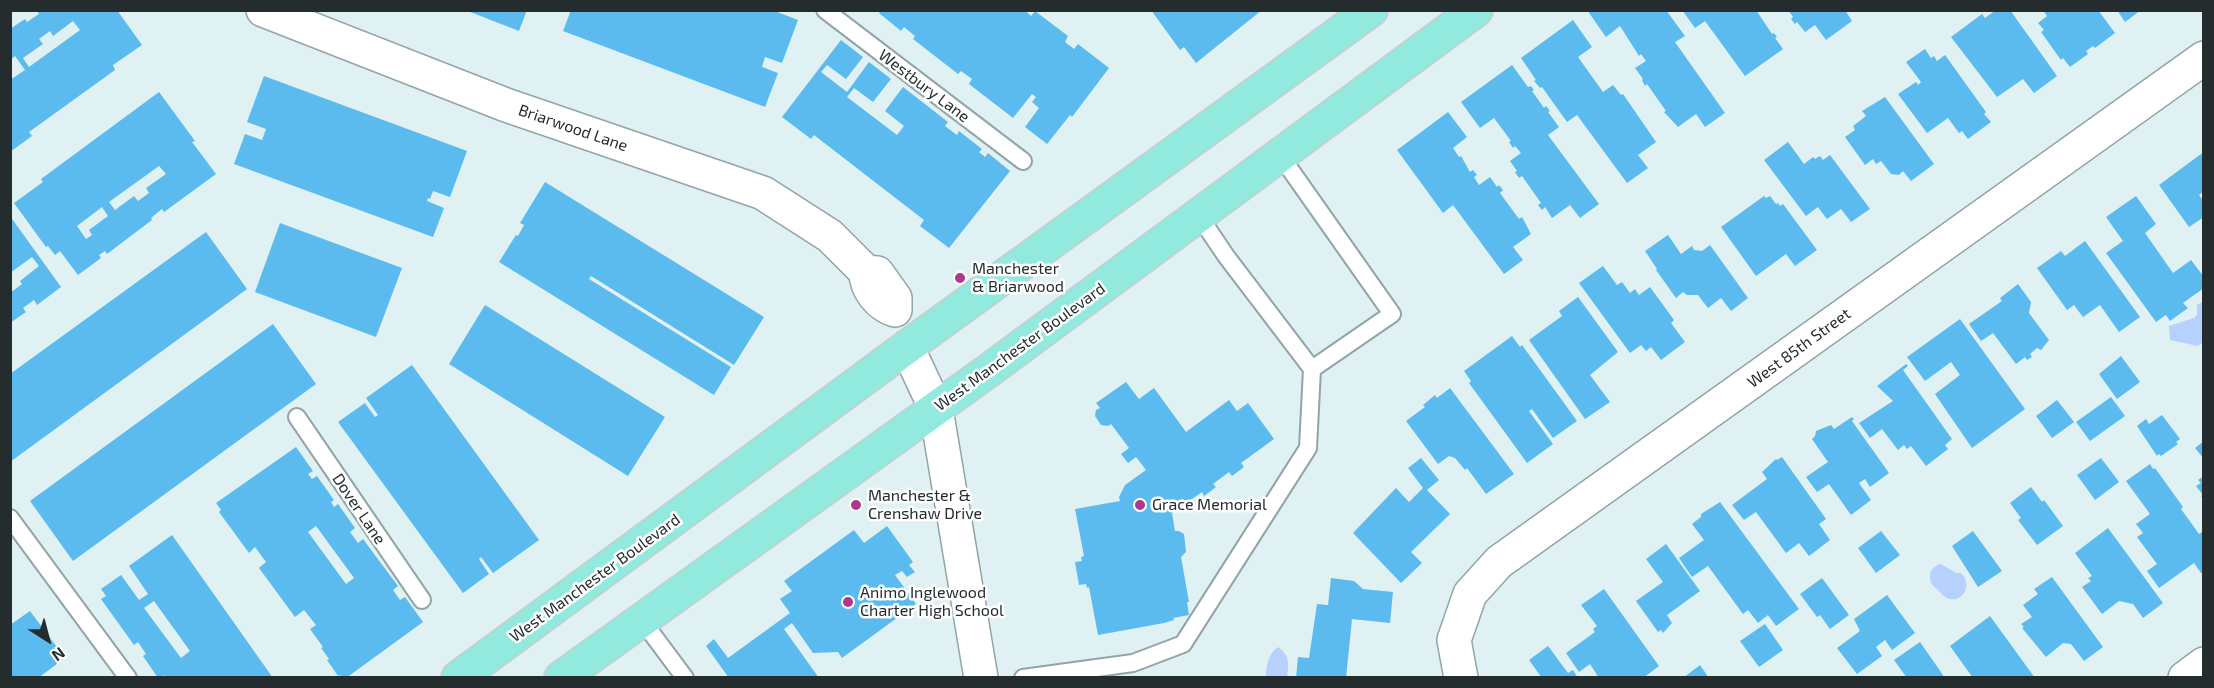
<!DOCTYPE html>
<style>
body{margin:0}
#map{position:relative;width:2214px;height:688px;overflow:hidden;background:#dff1f3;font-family:"Exo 2",sans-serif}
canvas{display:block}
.frame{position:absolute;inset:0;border:12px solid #252c2d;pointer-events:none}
.north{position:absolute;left:18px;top:610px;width:60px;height:60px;-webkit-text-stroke:4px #fff;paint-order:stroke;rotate:144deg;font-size:16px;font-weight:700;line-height:24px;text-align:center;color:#252c2d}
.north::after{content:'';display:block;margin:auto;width:21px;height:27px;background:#252c2d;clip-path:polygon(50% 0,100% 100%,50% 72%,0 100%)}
</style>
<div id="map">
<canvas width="2214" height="688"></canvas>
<div class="frame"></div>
<div class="north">N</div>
</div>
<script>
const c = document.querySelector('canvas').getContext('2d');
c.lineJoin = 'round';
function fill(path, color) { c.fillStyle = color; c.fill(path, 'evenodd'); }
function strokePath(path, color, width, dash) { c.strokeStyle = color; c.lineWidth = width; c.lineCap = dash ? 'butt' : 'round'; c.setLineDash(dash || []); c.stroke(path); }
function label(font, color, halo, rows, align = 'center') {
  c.font = font + ' "Exo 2",sans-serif'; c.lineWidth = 5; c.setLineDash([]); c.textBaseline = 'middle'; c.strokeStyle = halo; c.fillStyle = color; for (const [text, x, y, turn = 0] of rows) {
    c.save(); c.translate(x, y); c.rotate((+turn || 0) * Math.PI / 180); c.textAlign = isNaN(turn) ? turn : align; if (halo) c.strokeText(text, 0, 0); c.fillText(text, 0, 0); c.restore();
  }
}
fill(new Path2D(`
 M2203 302V342L2198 346 2170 340 2169 326 2194 318 2197 315V305Z
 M1941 564 1956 573H1961C1977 589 1954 611 1940 592 1935 586 1930 586 1930 577 1930 569 1934 566 1941 564Z
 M1278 647C1290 655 1289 665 1287 677H1266C1266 666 1268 654 1278 647Z`), '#b6d1fe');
fill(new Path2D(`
 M37 10H117L142 45 113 65 115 70 29 132 32 136 10 152V80L25 70 15 56 10 60V29L25 19 27 22 39 14ZM73 21 80 30 29 67 23 58 43 44 39 39 50 31 53 36Z
 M465 10H527L519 31Z
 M571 10H772L798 20 782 63 765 57 762 67 778 73 765 107 563 31Z
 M881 10H1025L1031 16 1035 11 1068 36 1065 42 1074 49 1078 44 1109 68 1072 117 1070 115 1047 144 1025 127 1039 108 1032 102 1036 97 1032 94 1013 118 969 84 972 79 961 71 958 74 913 39 915 36 904 27 901 31 879 13Z
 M1151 10H1262L1196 63 1184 47 1180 50Z
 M1587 10H1666L1685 36 1675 42 1725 113 1705 127 1696 114 1678 127 1664 112 1666 111 1647 84 1645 86 1642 80 1643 79 1635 68 1646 61 1641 54 1639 56 1620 26 1606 37Z
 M1682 10H1756L1772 34 1774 33 1777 37 1775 38 1783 49 1745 76 1705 21 1695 28Z
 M1788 10H1845L1852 21 1826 40 1815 25 1805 32 1797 22 1795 24 1791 19 1793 17Z
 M1996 10H2010L2057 76 2034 93 2023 79 1997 97 1951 37 1982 14 1985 18Z
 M2043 10H2098L2115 33 2095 48 2093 46 2086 51 2088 54 2070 67 2063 58 2061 60 2041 32 2044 30 2038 23 2047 16Z
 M2117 10H2141L2125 22Z
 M1573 20 1592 47 1578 57 1603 92 1613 85 1621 95 1623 94 1656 142 1638 155 1648 168 1627 183 1577 115 1567 122 1542 87 1540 88 1534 81 1536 80 1521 58Z
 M841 40 863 57 846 79 827 65 821 72 847 92 869 62 891 79 873 102 854 88 847 97 897 135 904 126 885 111 903 87 948 122 945 126 957 135 959 131 982 149 979 152 985 157 988 153 1010 171 949 248 920 226 924 220 814 135 811 139 782 117Z
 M1925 49 1931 58 1934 56 1937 61 1945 55 1986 112 1984 114 1991 122 1968 139 1962 131 1959 133 1948 118 1927 133 1898 94 1916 82 1918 85 1921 82 1906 62Z
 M1512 65 1528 87 1531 86 1534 90 1532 91 1544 108 1546 106 1550 111 1548 112 1559 127 1548 135 1599 204 1580 218 1570 205 1552 218 1545 207 1542 210 1538 205 1541 203 1522 176 1519 178 1515 172 1517 171 1510 161 1521 153 1515 146 1513 148 1509 142 1511 141 1494 118 1480 128 1461 102Z
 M264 76 467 151 450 197 433 191 430 199 428 198 427 201 444 208 433 237 234 164 245 134 262 140 266 129 247 122Z
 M159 92 195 141 192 142 216 174 164 212 162 209 151 218 152 220 107 254 105 251 99 255 101 258 78 275 60 251 55 255 48 246 46 247 14 203 43 182 41 179ZM159 166 166 174 146 188 149 193 138 201 134 196 115 210 109 202ZM102 207 108 216 89 230 92 235 86 239 77 226Z
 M1885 97 1934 164 1911 181 1903 171 1899 175 1891 174 1881 161 1876 164 1873 159 1865 165 1845 137 1855 130 1853 126 1866 116 1862 111Z
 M1448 112 1467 137 1453 148 1459 157 1461 156 1470 172 1473 170 1477 175 1474 177 1479 185 1490 177 1497 187 1499 185 1503 190 1500 193 1519 219 1522 217 1531 234 1513 247 1523 260 1504 274 1453 205 1443 213 1397 150Z
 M1788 142 1804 164 1813 157 1815 159 1820 156 1823 160 1830 155 1870 209 1851 222 1841 209 1827 219 1818 207 1806 216 1764 160Z
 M2201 154 2204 155V191L2199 195 2204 202V217L2189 227 2159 185Z
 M545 182 764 317 734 365 591 276 589 279 731 367 714 395 499 262 516 235 518 236 524 225 520 223Z
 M1764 196 1766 198 1770 196 1776 204 1778 203 1780 206 1783 204 1817 250 1795 266 1786 254 1756 276 1721 227Z
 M2136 196 2156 224 2145 233 2173 273 2191 260 2204 277V288L2183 303 2188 308 2170 321 2166 315 2156 322 2106 253 2123 241 2106 217Z
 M10 216 61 287 37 305 34 300 23 308 26 312 10 323V293L22 284 20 281 39 266 32 257 10 273Z
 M280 223 402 268 376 337 255 292Z
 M206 232 247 289 10 462V374Z
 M1668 235 1681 254 1692 246 1694 250 1702 251 1710 245 1748 298 1731 311 1721 298 1708 308 1698 295H1687L1683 292 1676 298 1656 270 1657 269 1645 251Z
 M2085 241 2140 317 2119 332 2100 305 2083 317 2074 305 2067 310 2037 268 2061 251 2065 256Z
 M1603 266 1617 285 1622 282 1630 293 1635 289 1639 295 1650 287 1674 320 1671 323 1685 342 1661 360 1651 347 1646 351 1641 345 1630 353 1579 283Z
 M2018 284 2031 302 2029 313 2049 340 2041 350 2037 348 2030 354 2032 357 2027 360 2025 357 2016 364 1993 333 1981 341 1969 324 2002 301 2000 298Z
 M1578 297 1618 352 1590 375 1610 402 1585 419 1529 340 1562 316 1559 311Z
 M485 305 665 417 628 476 449 364Z
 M1960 319 2025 409 1972 448 1935 394 1960 375 1951 362 1925 381 1907 357Z
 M273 324 316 384 73 561 30 501Z
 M1512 336 1520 347 1522 345 1577 421 1553 438 1532 409 1529 411 1553 444 1527 463 1469 383 1471 381 1464 371Z
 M2121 356 2140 382 2117 399 2099 374Z
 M1906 364 1908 366 1903 370 1952 439 1945 445 1948 449 1926 466 1911 446 1907 449 1904 445 1898 450 1882 429 1870 438 1859 423 1893 401 1877 386Z
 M412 365 539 540 493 573 481 557 479 559 489 574 463 593 338 422 365 403 375 417 378 415 366 398Z
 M1126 382 1139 399 1154 388 1186 432 1229 400 1237 411 1248 403 1274 439 1241 463 1244 467 1232 476 1229 472 1213 484 1216 487 1204 496 1202 492 1172 513 1175 531H1179L1184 534 1186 552 1181 557 1189 602H1187L1189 615 1173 618 1174 620 1164 623 1098 635 1089 587 1087 588 1086 584 1079 585 1075 562 1082 561 1081 557 1084 556 1075 509 1120 501 1119 497 1125 485 1146 470 1136 457 1128 463 1121 454 1129 448 1111 424 1108 426 1101 425 1095 416 1096 410 1100 408 1096 403Z
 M1450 388 1514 474 1486 494 1467 468 1465 470 1455 458 1449 456 1438 464 1406 421 1425 407 1423 405 1435 395 1437 398Z
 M2111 397 2125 416 2090 441 2076 422Z
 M2057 400 2074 422 2052 438 2036 416Z
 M2162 415 2180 439 2176 442 2178 444 2161 456 2159 454 2157 456 2137 426 2146 419 2149 424Z
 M1852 417 1854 419 1852 421 1889 473 1870 487 1865 479 1859 483 1871 500 1851 515 1829 484 1817 492 1806 477 1828 462 1812 439 1815 436 1816 431 1831 425 1834 429Z
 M2204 441V459L2195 448Z
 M296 447 313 471 308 474 312 479 317 476 334 500 331 502 334 507 338 504 355 528 350 532 358 543 363 539 398 586 393 590 400 600 405 597 423 622 346 678H342L340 675 338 676 327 660 329 659 321 648 323 647 310 629 316 625 304 610 295 617 259 568 266 562 255 547 249 553 219 512 221 510 216 503ZM316 526 354 578 346 584 308 532Z
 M1782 457 1826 519 1819 524 1830 540 1809 556 1799 543 1786 553 1756 512 1744 520 1732 505 1767 479 1762 472 1776 459 1777 460Z
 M1421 458 1439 480 1427 490 1450 514 1411 552 1422 563 1401 583 1353 533 1396 488 1409 502 1423 488 1408 468Z
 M2101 458 2119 482 2095 500 2077 475Z
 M2150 464 2153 469 2155 468 2183 507 2181 509 2199 534 2202 532 2204 534V572L2201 573 2194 563 2159 588 2147 571 2157 564 2137 537 2143 533 2136 524 2150 514 2126 481Z
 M2204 476V500L2201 496 2203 495 2196 486 2201 483 2198 480Z
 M2031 487 2042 502 2044 500 2063 526 2037 545 2018 520 2021 518 2010 503Z
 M1720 502 1799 609 1776 626 1768 615 1758 623 1748 610 1743 614 1708 566 1692 577 1679 558 1704 540 1692 524 1701 517V514Z
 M887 526 913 562 909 565 915 572 907 577 902 571 895 575 916 604 842 658 838 652 813 653 792 623 784 629 819 678H729L706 646 714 639 728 658 790 613 780 599 792 591 784 581 854 530 864 543Z
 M2108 528 2163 603 2143 618 2133 604 2119 601 2102 614 2082 587 2091 581 2088 578 2092 576 2075 553Z
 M1881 531 1900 555 1876 573 1858 548Z
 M1973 531 2002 571 1978 587 1952 546Z
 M172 535 273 678H165L164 675 158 678 143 656 146 654 138 642 134 645 101 599 106 596 101 589 121 575 139 600 148 594 129 566ZM154 601 190 651 181 658 144 608Z
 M1666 544 1700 591 1667 615 1672 623 1663 633 1661 630 1658 632 1636 601 1663 582 1646 559Z
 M2052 577 2103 647 2084 661 2071 644 2063 643 2046 657 2022 628 2024 627 2021 624 2032 617 2023 605 2038 594 2034 589Z
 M1331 578 1354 581 1363 589 1393 592 1390 623 1352 619 1346 678H1296L1298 657 1309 658 1317 604 1328 605Z
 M1822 578 1849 615 1830 629 1820 615 1817 617 1800 594Z
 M1604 589 1659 666 1643 678H1599L1590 664 1579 672 1566 653 1595 632 1593 629 1597 626 1581 605Z
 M1887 595 1915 633 1892 650 1885 640 1876 647 1882 656 1857 674 1837 648 1860 631 1854 619Z
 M30 611 65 658 38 678H10V625Z
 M1990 616 2035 678H1973L1950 646Z
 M1765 624 1783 650 1759 667 1740 641Z
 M1920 642 1945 678H1907L1894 660Z
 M1548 646 1568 673 1573 670 1578 678H1542L1529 660Z
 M1700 665 1709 678H1683Z`), '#5cbbee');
const lane = new Path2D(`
 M825 10 1023 161
 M1280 155 1392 314 1312 369
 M297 417 422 600
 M10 518 128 678
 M641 619 685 678
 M1023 678 1133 663 1183 644 1308 448 1312 369 1226 256 1199 216`);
const street = new Path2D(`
 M263 10 506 105 763 193 830 236 866 272C866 289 879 305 895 310V298L877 273 866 272
 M1461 678 1454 640 1470 594 1499 562 2204 58
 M2185 678 2204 664`);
const secondary = new Path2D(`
 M907 347 936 409 981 678`);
const primary = new Path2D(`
 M458 678 907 347 1371 10
 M561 678 988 371 1476 10`);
strokePath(lane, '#93a4a6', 20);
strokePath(street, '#93a4a6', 36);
strokePath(secondary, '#93a4a6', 36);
strokePath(primary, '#cbcccd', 36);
strokePath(lane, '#fff', 16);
strokePath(street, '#fff', 33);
strokePath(secondary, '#fff', 33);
strokePath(primary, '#92e9dd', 33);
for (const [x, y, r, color] of [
 [960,278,6,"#ae388f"],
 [856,505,6,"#ae388f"],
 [1140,505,6,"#ae388f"],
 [848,602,6,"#ae388f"]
]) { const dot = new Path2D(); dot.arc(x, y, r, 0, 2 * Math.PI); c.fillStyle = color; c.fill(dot); strokePath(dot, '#fff', 2); }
label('16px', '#252c2d', '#fff', [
 ["Westbury Lane",924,86,37],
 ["Briarwood Lane",573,128,19],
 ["West Manchester Boulevard",1020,347,-36],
 ["West 85th Street",1799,348,-36],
 ["Dover Lane",359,509,56],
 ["West Manchester Boulevard",595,578,-36]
]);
label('16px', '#252c2d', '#fff', [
 ["Manchester",972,269],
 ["& Briarwood",972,287],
 ["Manchester &",868,496],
 ["Crenshaw Drive",868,514],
 ["Grace Memorial",1152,505],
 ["Animo Inglewood",860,593],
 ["Charter High School",860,611]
], 'left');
</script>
